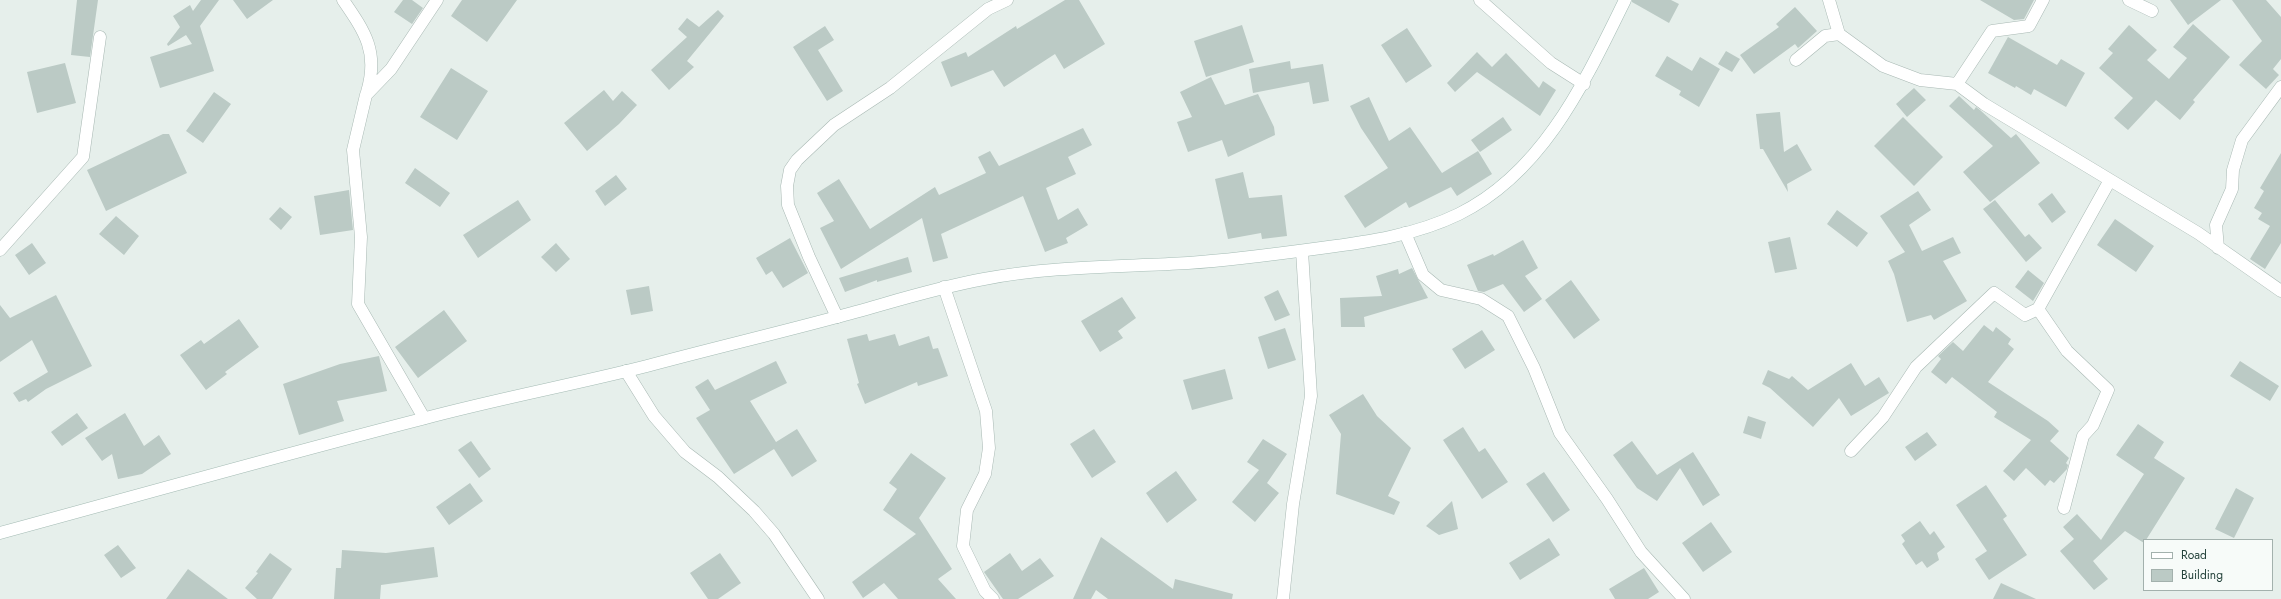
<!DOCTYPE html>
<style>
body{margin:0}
#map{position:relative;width:2281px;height:599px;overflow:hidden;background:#e6efeb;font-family:Jost,sans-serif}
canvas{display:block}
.legend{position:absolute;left:2143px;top:539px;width:130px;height:52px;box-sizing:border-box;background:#f7fbf9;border:1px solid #a3b1ad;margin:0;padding:5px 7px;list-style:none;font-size:12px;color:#24423b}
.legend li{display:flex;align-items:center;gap:8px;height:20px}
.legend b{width:20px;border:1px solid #a3b1ad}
</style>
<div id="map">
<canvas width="2281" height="599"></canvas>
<ul class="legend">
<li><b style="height:5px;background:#fff"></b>Road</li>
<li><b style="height:11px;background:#bbcac5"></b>Building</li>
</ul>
</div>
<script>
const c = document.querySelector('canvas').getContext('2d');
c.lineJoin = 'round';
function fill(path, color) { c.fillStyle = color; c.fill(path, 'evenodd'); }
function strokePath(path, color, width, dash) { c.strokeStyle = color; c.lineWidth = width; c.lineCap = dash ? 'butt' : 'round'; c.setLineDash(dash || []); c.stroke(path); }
fill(new Path2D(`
 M77 0H98L90 57 71 55Z
 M201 0H219L200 26 214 71 160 88 150 57 192 44 186 35 168 46 167 44 180 27 173 16 190 5 193 11Z
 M233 0H273L247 19Z
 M403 0H412L423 8 412 24 394 12Z
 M462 0H517L487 42 451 16Z
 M1065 0H1079L1105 44 1064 69 1055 54 1004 87 993 70 951 87 941 62 966 52 968 57 1016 26 1017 29Z
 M1632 0H1671L1679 4 1669 23 1632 2Z
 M1980 0H2034L2024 19 2014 20Z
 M2170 0H2221L2188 25Z
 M2232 0H2266L2281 17V59L2273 69 2279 75 2266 89 2239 65 2262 41Z
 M1795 7 1817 31 1798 48 1795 44 1754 74 1740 55 1779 27 1776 24Z
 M718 10 724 16 687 61 694 67 669 90 651 70 687 37 678 29 687 18 699 27Z
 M2193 24 2230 57 2193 100 2195 102 2180 120 2156 100 2128 130 2114 118 2133 98 2099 68 2113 53 2108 49 2129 25 2157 50 2147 60 2169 79 2187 58 2173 47Z
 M1242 25 1254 62 1206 77 1194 41Z
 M825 26 834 40 818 50 843 91 827 101 793 47Z
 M1407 28 1432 66 1406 83 1381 45Z
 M2008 37 2057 65 2061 59 2085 73 2066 107 2034 89 2031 95 2016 86 2015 88 1988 73Z
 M1726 51 1740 59 1732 72 1718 64Z
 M1477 52 1492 67 1506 53 1539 88 1543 81 1556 90 1540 116 1477 72 1455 92 1447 83Z
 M1667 56 1692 71 1700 57 1720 69 1699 107 1679 95 1681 91 1655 76Z
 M1290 61 1291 69 1323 64 1329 101 1313 104 1309 82 1253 93 1249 69Z
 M65 63 76 103 37 113 27 72Z
 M451 68 488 91 457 140 420 117Z
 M1211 77 1225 105 1258 94 1274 127 1275 135 1228 157 1222 140 1188 152 1177 122 1192 117 1180 92Z
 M1914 88 1926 100 1907 117 1896 104Z
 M604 90 613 101 622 91 637 105 619 124 587 151 564 123Z
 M214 92 231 104 203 143 186 131Z
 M1959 96 1974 110 1976 107 1980 110 2011 138 2016 134 2040 163 1990 202 1963 172 1993 146 1949 106Z
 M1369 97 1389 141 1410 127 1442 173 1478 151 1492 174 1457 196 1451 187 1409 208 1406 202 1365 228 1344 196 1388 168 1361 128 1350 106Z
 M1780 112 1784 152 1797 144 1812 170 1787 184 1788 192 1763 149H1760L1756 114Z
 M1503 117 1512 130 1480 152 1471 140Z
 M1903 117 1943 157 1914 186 1874 146Z
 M1083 128 1092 145 1068 157 1076 174 1046 188 1058 220 1078 208 1088 225 1066 238 1068 243 1045 252 1023 196 941 234 948 258 933 262 922 218 841 269 820 228 834 221 817 193 839 179 870 229 935 187 939 195 986 173 978 157 990 151 999 166Z
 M163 134H169L187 173 106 211 87 170Z
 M2281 153V243L2265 269 2250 259 2270 226 2258 219 2262 213 2254 208 2264 191 2260 188Z
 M415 168 450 193 440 207 405 183Z
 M1243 172 1249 198 1282 195 1287 236 1262 239 1261 233 1228 239 1215 179Z
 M616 175 627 189 605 206 595 191Z
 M349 190 353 230 320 235 314 196Z
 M1918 191 1931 210 1909 225 1922 251 1953 237 1961 253 1943 261 1967 301 1934 320 1931 315 1907 322 1894 274 1888 261 1905 252 1880 216Z
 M2052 193 2066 212 2052 223 2038 204Z
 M518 200 531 220 478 258 463 235Z
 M1995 200 2025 237 2029 234 2042 248 2026 262 1983 209Z
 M280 207 292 217 281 230 269 219Z
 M1837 210 1868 233 1857 247 1827 224Z
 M116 216 139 236 124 255 99 234Z
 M2115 219 2154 246 2136 272 2097 245Z
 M1790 237 1797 269 1775 273 1768 242Z
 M790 238 808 273 783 288 772 271 766 275 756 258Z
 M1523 240 1538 268 1525 276 1542 299 1524 312 1503 284 1484 292 1478 291 1467 265 1493 254 1494 256Z
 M32 243 46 263 29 275 15 255Z
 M556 243 570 259 556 272 541 257Z
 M908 257 912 272 877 282V280L845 292 839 278Z
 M1412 268 1428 298 1364 317 1365 327H1341L1340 298 1382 296 1376 276 1398 269 1399 274Z
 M2028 270 2044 283 2033 301 2015 287Z
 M1571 280 1600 320 1574 339 1545 300Z
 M649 286 653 311 631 315 626 290Z
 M1278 290 1290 315 1275 321 1264 297Z
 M56 295 92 366 46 389 28 402 26 399 19 402 13 393 48 372 32 340 0 362V305L10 318Z
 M1122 297 1136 318 1118 331 1123 338 1100 352 1081 321Z
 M444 310 467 341 418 378 395 347Z
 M239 319 259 347 225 372 227 374 206 390 180 355 201 340 204 344Z
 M1984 325 1993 332 1996 327 2011 339 2008 344 2014 349 1988 382 2048 421 2059 431 2050 441 2069 458 2066 463 2068 465 2067 469 2054 483 2050 480 2045 486 2026 468 2014 481 2003 471 2031 440 1994 417 1997 412 1952 377 1946 384 1931 372 1941 359 1938 356 1953 342 1963 351Z
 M1285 328 1296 360 1268 369 1258 337Z
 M1482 330 1495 350 1465 369 1452 349Z
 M867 334 869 341 895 334 899 346 929 336 933 349 938 348 948 376 918 386 917 382 865 404 857 384 859 383 847 339Z
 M379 356 387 391 337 401 344 421 299 435 283 384 340 364Z
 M776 361 787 383 750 401 776 442 797 429 817 461 792 477 774 449 734 474 696 418 710 410 695 387 708 379 715 390Z
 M2240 361 2279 386 2270 401 2230 376Z
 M1851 363 1865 386 1879 377 1889 393 1851 416 1839 398 1813 427 1770 388 1762 384 1768 370 1789 379 1792 376 1808 390Z
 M1225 369 1233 399 1192 410 1183 380Z
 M1363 394 1377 416 1411 448 1388 496 1400 502 1394 515 1336 494 1341 434 1329 415Z
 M77 413 88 428 62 446 51 432Z
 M125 413 144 446 159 435 171 454 142 474 118 479 112 454 102 461 85 438Z
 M1748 416 1766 422 1761 439 1743 433Z
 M2138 424 2164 442 2154 458 2185 478 2146 540H2144V543L2125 531 2093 561 2108 579 2094 590 2060 551 2074 539 2063 527 2077 514 2101 540 2144 474 2116 455Z
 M1463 427 1479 452 1485 448 1508 482 1482 499 1443 440Z
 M1094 429 1116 462 1092 478 1070 444Z
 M1927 432 1937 445 1915 461 1905 447Z
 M1263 439 1287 454 1267 483 1279 493 1255 522 1232 502 1259 470 1247 462Z
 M471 441 491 469 479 478 458 450Z
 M1632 441 1657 475 1693 452 1720 495 1703 506 1680 468 1657 501 1637 488 1613 455Z
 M911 453 946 478 919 518 952 569 938 579 956 599H898L884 583 863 598 852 582 916 534 883 510 897 489 889 483Z
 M1176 471 1197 500 1167 523 1146 493Z
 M1544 472 1570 510 1553 522 1526 484Z
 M470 483 483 501 449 525 436 507Z
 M1986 485 2007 516 2003 519 2027 555 1989 580 1975 559 1987 551 1956 505Z
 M2236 488 2254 498 2234 538 2215 529Z
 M1452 501 1458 529 1439 535 1426 526Z
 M1920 521 1930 535 1934 531 1945 547 1937 553 1939 560 1927 568 1922 561 1916 565 1902 544 1905 541 1901 535Z
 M1711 522 1732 552 1703 572 1682 543Z
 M1101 537 1173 589 1175 579 1233 594 1232 599H1108L1096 590 1091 599H1073Z
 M1549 538 1560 555 1520 580 1509 563Z
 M118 545 136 568 121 578 104 555Z
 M434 547 438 577 381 585 380 599H334L336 568H341L342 550 386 553Z
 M270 553 292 569 272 599H257L245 588 258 573 256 572Z
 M720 553 741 583 718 599H708L690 573Z
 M1010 553 1022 571 1040 558 1054 576 1018 599H1003L984 572Z
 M1644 568 1659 592 1648 599H1615L1609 589Z
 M188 569 228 599H166Z
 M2001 583 2036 599H1993Z`), '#bbcac5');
const minor = new Path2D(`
 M343 0C365 32 379 52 367 92
 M1480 0 1551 63 1584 84
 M1829 0 1839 34
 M2129 0 2152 11
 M1796 60 1825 36 1839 34 1883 66 1920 80 1957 84 1984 104 2198 233 2281 291
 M1957 84 1992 31 2029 26 2043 0
 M1405 233 1423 275 1441 290 1481 299 1508 316 1534 368 1560 433 1607 499 1641 552 1684 599
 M2218 248 2216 225 2232 189 2233 170 2242 140 2281 87
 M0 250 83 157 100 37
 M944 287 986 411 989 448 985 474 967 510 963 546 985 591 993 599
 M2038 309 2067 351 2108 390 2093 425 2083 436 2064 508
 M837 317 809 257 788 205 787 186 790 170 797 160 834 125 890 88 988 9 1007 0
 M626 371 654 416 685 452 718 477 754 511 774 534 818 599
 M424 418 358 304 361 237 353 150 366 95 391 69 437 0
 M1851 451 1883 417 1916 367 1994 293 2025 315 2038 309 2110 180
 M1283 599 1293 504 1311 396 1302 251`);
const secondary = new Path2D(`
 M0 533C140 495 281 455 422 419 496 399 572 385 647 366 710 349 774 334 837 317 886 304 934 288 984 279 1051 266 1120 267 1188 263 1232 260 1277 254 1321 248 1368 242 1416 235 1459 214 1544 172 1585 81 1625 0`);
strokePath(minor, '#a8b8b3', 13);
strokePath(secondary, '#a4bbb4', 13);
strokePath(minor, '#fff', 12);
strokePath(secondary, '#fff', 12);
</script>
